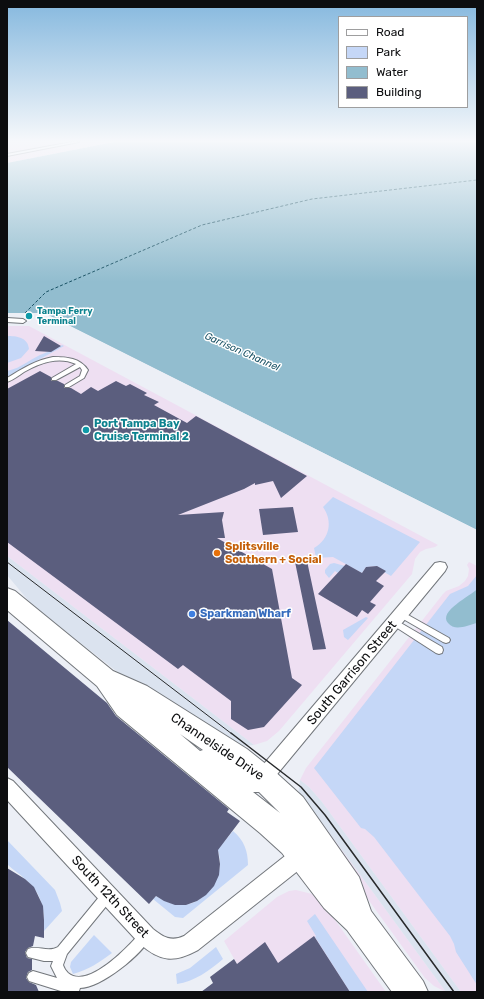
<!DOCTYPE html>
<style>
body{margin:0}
#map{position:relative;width:484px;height:999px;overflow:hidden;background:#eceff6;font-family:Rubik,sans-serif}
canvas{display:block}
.frame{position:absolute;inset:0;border:8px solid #0c0d0f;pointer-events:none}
.legend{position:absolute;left:338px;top:16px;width:130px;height:92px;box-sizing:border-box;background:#fff;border:1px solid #9e9e9f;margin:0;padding:5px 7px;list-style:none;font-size:12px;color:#0c0d0f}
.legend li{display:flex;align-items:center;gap:8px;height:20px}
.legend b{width:20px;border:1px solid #9e9e9f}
</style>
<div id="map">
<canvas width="484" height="999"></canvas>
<div class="frame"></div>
<ul class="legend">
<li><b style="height:5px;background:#fff"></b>Road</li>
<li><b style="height:11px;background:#c5d7f7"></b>Park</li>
<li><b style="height:11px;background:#92bdcf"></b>Water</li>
<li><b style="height:11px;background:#5b5e7e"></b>Building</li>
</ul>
</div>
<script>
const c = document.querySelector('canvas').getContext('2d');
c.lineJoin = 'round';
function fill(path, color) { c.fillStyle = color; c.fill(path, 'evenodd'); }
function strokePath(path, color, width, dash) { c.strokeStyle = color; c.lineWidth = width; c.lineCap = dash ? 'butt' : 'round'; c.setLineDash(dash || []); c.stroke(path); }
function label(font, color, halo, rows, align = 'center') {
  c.font = font + ' Rubik,sans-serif'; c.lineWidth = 3; c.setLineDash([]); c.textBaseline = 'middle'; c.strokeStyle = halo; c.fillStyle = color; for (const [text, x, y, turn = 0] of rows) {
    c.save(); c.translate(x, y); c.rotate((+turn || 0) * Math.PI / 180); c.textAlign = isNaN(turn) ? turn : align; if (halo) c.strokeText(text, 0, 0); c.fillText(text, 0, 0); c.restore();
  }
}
fill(new Path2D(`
 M7 326H29L438 545 435 547 426 549 420 552 415 559 412 574 279 731 267 741 254 745 7 556Z
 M469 562 477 566V992H461L322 802 309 787 300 780 306 768 443 594 446 591 459 586 465 581 468 576 469 569 467 565Z
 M309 805 320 820 446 992 434 986 425 978 417 967 307 815Z
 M296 890 312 894 328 910 386 992H253L224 941 277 897 289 891Z`), '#eedff2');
fill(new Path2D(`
 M7 142H114L7 163Z`), '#f3deed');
fill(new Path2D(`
 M7 556 254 745 243 746 231 744 138 688 32 605 7 575Z
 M300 780 309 787 322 802 461 992H446L320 820 298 795Z`), '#dbe3ef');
fill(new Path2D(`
 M7 336C16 336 28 337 29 349L21 358 7 363Z
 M62 345 64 346 7 377V371C22 368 31 358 45 353 51 350 58 349 62 345Z
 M333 497 420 542 391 576 384 572 385 571 377 566 366 567 362 573 333 557 316 558 314 548C330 539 333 521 323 507Z
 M334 563 345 566 338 573 335 571 329 578 325 573V570L330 564Z
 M477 575V985L456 952 454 944 450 936 374 837 365 829 361 828 314 768 450 594 468 586Z
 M366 617 368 618 348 640 344 637 343 630Z
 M210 831 224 842 233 831C244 840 248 851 248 865L183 918 175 917 153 899 156 896C177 910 198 908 212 886 216 879 220 872 220 863 220 852 214 841 210 831Z
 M7 840 55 890 60 903 62 911 44 931C45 911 42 893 26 880 20 874 13 870 7 864Z
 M315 914 368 992H350L315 937 316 936 307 921Z
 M94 935 112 953C100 962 88 970 73 974L70 967 71 962Z
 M216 947 223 959C210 970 194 982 177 984L176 974 190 968Z`), '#c5d7f7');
fill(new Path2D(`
 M114 142H477V530L44 313H7V163Z
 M477 589V623C468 625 455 632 448 623 438 611 471 596 477 589Z`), '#92bdcf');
fill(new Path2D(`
 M7 313H44L477 530V532L43 315H7Z`), '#eceff6');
strokePath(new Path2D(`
 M25 313 46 292 202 225 312 199 477 180`), '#175063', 1, [3, 2]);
fill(new Path2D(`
 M44 336 61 346 51 352 35 351Z
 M40 371 51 377V381H58L64 384V388H71L81 394 91 387 98 391 116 381 126 386 130 384 147 393 144 395 159 402 154 405 187 423 196 416 307 476 281 498 273 481 255 485V483L244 489 178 515 224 512 222 520 225 538H217L272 569 292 678 302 685 264 727 248 730 231 719V701L183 665 178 669 7 542V389Z
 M293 507 298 532 263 535 259 509Z
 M307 561 316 603 326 649 313 650 295 562Z
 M346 564 362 573 366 567 377 566 386 571 376 581 384 586 370 602 376 605 368 614 362 610 357 617 318 594Z
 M7 620 107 703 116 716 229 809 227 812 240 821 218 850 220 864 219 875 214 886 206 895 197 901 186 905H175L164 901 156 896 149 904 7 767Z
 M7 868 25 879 34 887 43 906 44 920V938L35 936 33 946 28 948 25 952 27 958 32 959V970L28 972 26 978 29 982 36 985 39 992H7Z
 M314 936 350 992H201L213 983 210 977 234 959 237 964 265 942 278 963Z`), '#5b5e7e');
const lane = new Path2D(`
 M72 142H79L7 156V154Z
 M7 318 23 319 26 321 23 323 7 322Z
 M53 357C67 357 80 358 88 370L84 378 69 387H65V385L80 376 82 370 80 367 56 380H52V378L76 364C58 356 40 363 24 372 18 376 13 380 7 382V378C22 369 36 360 53 357Z
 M401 611 449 638 450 640 449 642 446 643 443 642 398 616 397 614 398 612Z
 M394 619 442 647 443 650 442 653 439 654 436 653 391 624 390 622 391 620Z
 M108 890 112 891 113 895 112 899 67 954 63 965C64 968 66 971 68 973 88 990 129 946 141 932L145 930 149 932 151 936C143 954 101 988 80 988L79 991 77 992H64L29 981 27 977 29 973 33 971 57 978 51 966 53 961H44L28 957 26 953 28 949C38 945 48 953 58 947L104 891Z`);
const street = new Path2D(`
 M440 562 445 563 447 567 445 571 269 784 263 787 257 784 254 778 257 772 435 563Z
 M7 778 13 781 153 929C163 937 171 942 184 936L295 848 302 845 309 848 312 855 309 862 198 950C174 963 160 962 139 943L7 800Z`);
const secondary = new Path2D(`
 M7 588 15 591 113 671 147 686 247 749 272 769 303 797 359 877 371 911 423 981 428 992H392L347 930 324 908 282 853 260 833 117 715 97 686 7 610ZM180 734 203 750 200 751ZM253 792H259L281 814 280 813Z`);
strokePath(lane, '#73777c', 2);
strokePath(street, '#73777c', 2);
strokePath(secondary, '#73777c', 2);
fill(lane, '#fff');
fill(street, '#fff');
fill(secondary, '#fff');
strokePath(new Path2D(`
 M7 562 232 734`), '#282a2c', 1);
strokePath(new Path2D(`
 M231 733 301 787 325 815 454 992`), '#282a2c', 1.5);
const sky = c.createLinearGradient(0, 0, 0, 282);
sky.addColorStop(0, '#85b8de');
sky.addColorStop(0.5, '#f6f8fb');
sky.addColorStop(1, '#f6f8fb00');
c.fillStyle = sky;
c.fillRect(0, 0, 484, 282);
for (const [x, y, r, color] of [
 [29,316,4,"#0f9aa8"],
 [86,430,4,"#0f9aa8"],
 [217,553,4,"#e8710a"],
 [192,614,4,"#3f7fe0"]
]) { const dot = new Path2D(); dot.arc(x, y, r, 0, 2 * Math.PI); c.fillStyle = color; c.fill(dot); strokePath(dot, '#fff', 1.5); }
label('bold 9px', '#0d838f', '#fff', [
 ["Tampa Ferry",37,311],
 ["Terminal",37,321]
], 'left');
label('italic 10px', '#175063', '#fff', [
 ["Garrison Channel",242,352,24]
]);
label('bold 11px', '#0d838f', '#fff', [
 ["Port Tampa Bay",94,424],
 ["Cruise Terminal 2",94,437]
], 'left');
label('bold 11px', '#c56008', '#fff', [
 ["Splitsville",225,547],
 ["Southern + Social",225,560]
], 'left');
label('bold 11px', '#366cbe', '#fff', [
 ["Sparkman Wharf",200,614]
], 'left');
label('13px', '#0c0d0f', '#fff', [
 ["South Garrison Street",352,673,-50],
 ["Channelside Drive",217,747,34],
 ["South 12th Street",110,897,47]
]);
</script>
